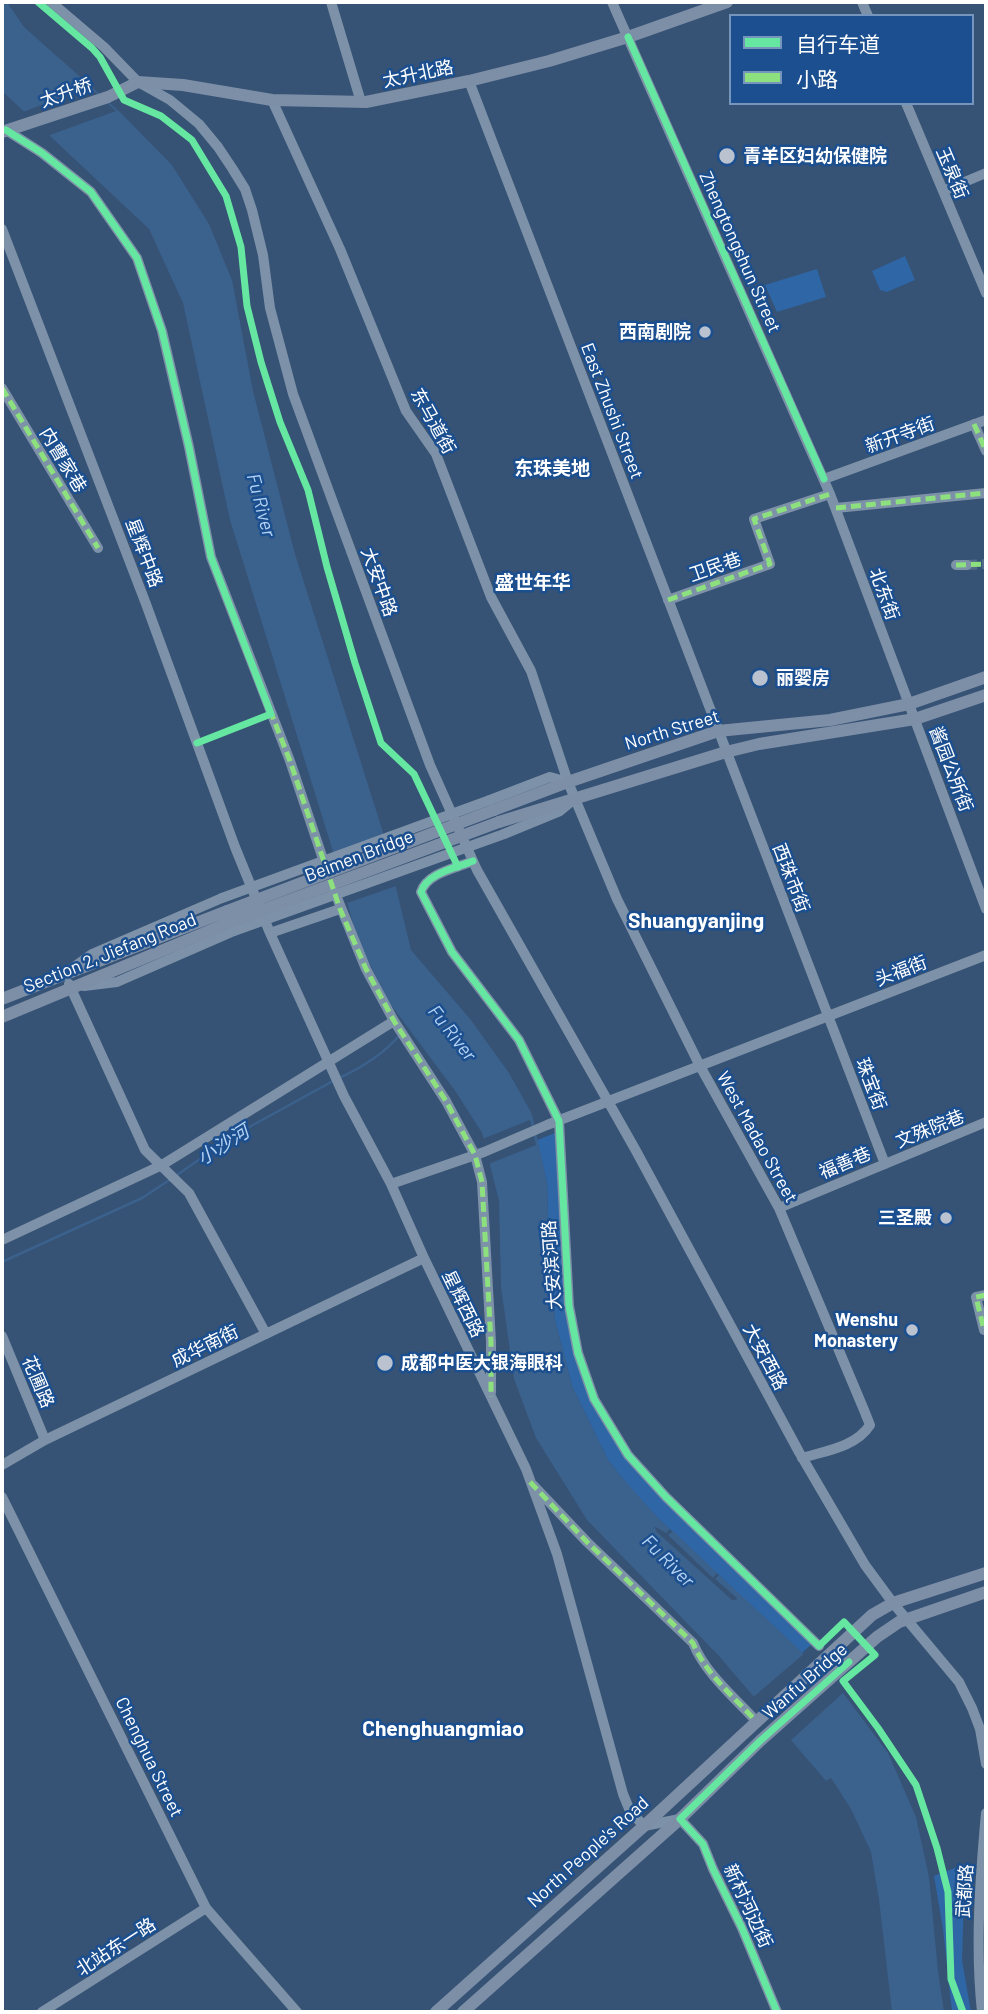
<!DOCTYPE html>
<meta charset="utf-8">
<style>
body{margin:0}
#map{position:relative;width:988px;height:2014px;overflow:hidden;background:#365274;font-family:Barlow,"Noto Sans SC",sans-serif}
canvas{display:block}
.frame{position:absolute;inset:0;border:4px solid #fff;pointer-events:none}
.legend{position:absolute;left:729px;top:14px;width:245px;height:91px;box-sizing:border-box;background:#1b4f8f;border:2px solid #7695bc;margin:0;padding:9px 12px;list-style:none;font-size:21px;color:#fff}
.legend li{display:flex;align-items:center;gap:14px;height:35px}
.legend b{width:35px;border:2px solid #7695bc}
</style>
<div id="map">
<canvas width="988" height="2014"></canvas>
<div class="frame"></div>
<ul class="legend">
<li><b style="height:9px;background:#66e7a1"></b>自行车道</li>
<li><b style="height:9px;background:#8de07e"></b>小路</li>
</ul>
</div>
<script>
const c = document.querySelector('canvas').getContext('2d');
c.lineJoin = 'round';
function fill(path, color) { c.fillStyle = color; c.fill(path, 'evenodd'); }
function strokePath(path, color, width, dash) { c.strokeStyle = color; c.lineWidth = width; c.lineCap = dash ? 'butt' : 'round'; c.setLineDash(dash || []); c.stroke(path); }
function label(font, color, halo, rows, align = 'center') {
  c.font = font + ' Barlow,"Noto Sans SC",sans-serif'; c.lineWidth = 5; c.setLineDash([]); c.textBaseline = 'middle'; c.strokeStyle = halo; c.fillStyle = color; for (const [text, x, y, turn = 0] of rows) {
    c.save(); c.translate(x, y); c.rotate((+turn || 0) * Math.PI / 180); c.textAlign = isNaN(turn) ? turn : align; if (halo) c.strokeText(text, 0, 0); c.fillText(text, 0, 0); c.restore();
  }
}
fill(new Path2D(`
 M905 256 915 280 887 292 880 290 872 271Z
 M817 269 826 297 777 312 765 285Z
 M555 1133 576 1355 620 1448 812 1644 802 1653 658 1518 629 1487 608 1460 572 1386 555 1320 549 1257 547 1183 537 1140Z
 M965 1864 962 1960 971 2012H952L943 1929 934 1876Z`), '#2f66a5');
fill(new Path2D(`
 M2 2H7L24 27 121 113 172 165 209 224 232 280 253 391 295 554 382 829 411 950 471 1020 509 1073 532 1114 547 1183 549 1257 555 1320 572 1386 608 1460 618 1473 658 1518 670 1529 666 1533 654 1526 657 1532 732 1600H736L737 1598 715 1579 719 1575 785 1636 843 1693 888 1753 916 1817 929 1877 938 1971 944 2012H892L879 1900 871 1852 851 1809 831 1778 826 1781 718 1655 587 1520 536 1438 514 1379 501 1287 499 1201 482 1133 456 1092 388 1001 357 938 331 845 230 520 183 303 149 229 2 91Z
 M673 1531 717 1573 713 1578 668 1535Z`), '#3b618d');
fill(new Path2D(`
 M89 87 116 111 47 136 23 112Z
 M387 835 399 885 344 904 330 855Z
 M530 1120 536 1145 486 1165 480 1140Z
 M805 1653 844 1692 789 1742 751 1699Z`), '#365274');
strokePath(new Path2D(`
 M339 1078C361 1068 383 1054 399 1036
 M177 1175 233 1136 333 1081
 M2 1262 142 1198 171 1179`), '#3b618d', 2.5);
strokePath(new Path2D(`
 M967 565 986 564`), '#546c89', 10, [10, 5]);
strokePath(new Path2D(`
 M51 2 104 47 138 82 170 100 199 124 218 147 232 168 245 189 252 210 263 255 270 308 293 394 430 765 477 870 635 1149 799 1452 865 1565 893 1603 959 1682 972 1708 980 1729 986 1764
 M331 2 361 102
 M612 2 830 494 986 909
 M862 2 868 16
 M469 81 885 1164
 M272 100 340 249 406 411 436 454 491 597 531 671 568 782 617 899 700 1066 779 1208 864 1410 870 1425C856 1447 825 1451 802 1458
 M906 103 986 293
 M6 130 42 153 91 192 137 258 162 331 189 447 211 557 290 761 326 868
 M943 191 986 173
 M2 229 146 604 235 847 270 933 344 1096 391 1184 424 1258 526 1469 557 1554 623 1794 630 1811 644 1826 680 1819 703 1844 713 1869 742 1928 777 2012
 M2 388 98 548
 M974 424 986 451
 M824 479 986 420
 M836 508 986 493
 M956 565H967
 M668 600 770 564 754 519 830 494
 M490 800 550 777 568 782
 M504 834 560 811 572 801
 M473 861C456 868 427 873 421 892L452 952 519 1040 559 1121 569 1306 578 1353 594 1399 628 1455 666 1497 819 1646
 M333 888 366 969 394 1021 446 1101 475 1155 482 1182 491 1342V1392
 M270 933 340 909
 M71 969 92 954 222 898
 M69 984 145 1150 189 1193 266 1334
 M84 986 117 982 234 931
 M391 1184 484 1152 547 1125 986 955
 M779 1208 986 1122
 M2 1240 162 1165 394 1021
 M986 1295 976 1297 984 1330 986 1329
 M2 1336 45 1440
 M2 1465 45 1440 424 1258
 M533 1485 587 1542 693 1643C705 1673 734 1697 756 1721
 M2 1497 206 1908 297 2012
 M42 2012 206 1908
 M982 2012C975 1946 980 1879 986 1813`), '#7d92a8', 10);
strokePath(new Path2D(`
 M2 132 108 97 138 82 183 85 272 100 366 102 469 81 549 61 628 37 727 2
 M494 810 568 782 718 731 830 720 909 704 986 677
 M499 822 726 752 759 744 915 719 986 695
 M2 999 227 911
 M2 1017 231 922
 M436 2012 644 1826 872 1615 893 1603 986 1573
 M463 2012 680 1819 760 1741 877 1637 899 1622 986 1592`), '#7d8ea7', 12);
strokePath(new Path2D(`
 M222 898 490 800
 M234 931 504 834`), '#7d92a8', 10);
strokePath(new Path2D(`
 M227 911 494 810
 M231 922 499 822`), '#7d8ea7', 12);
strokePath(new Path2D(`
 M2 388 98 548
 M974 424 986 451
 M836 508 986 493
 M956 565 986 564
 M668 600 770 564 754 519 830 494
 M270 710 290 761 340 909 366 969 394 1021 446 1101 475 1155 482 1182 491 1342V1397
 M986 1295 976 1297 984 1330 986 1329
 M530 1482 587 1542 693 1643C705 1673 734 1697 756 1721`), '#8de07e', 5, [10, 5]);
strokePath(new Path2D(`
 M38 2 92 48 100 57 124 100 161 116 192 140 226 196 241 247 247 306 261 362 280 422 308 490 327 567 355 663 381 743 414 774 458 867
 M628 37 824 479
 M6 130 42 153 91 192 137 258 162 331 189 447 211 557 271 714 197 743
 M473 861C456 868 427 873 421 892L452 952 519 1040 559 1121 569 1306 578 1353 594 1399 628 1455 666 1497 819 1646 844 1622 875 1655 843 1681 878 1728 916 1785 937 1848 948 1892 951 1979 963 2012
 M777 2012 742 1928 713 1869 703 1844 680 1819 760 1741 849 1662`), '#66e7a1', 7);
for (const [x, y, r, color] of [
 [727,156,9,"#b9c2ce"],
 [705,332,7,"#b9c2ce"],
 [760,678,9,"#b9c2ce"],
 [946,1218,7,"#b9c2ce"],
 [912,1330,7,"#b9c2ce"],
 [385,1363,9,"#b9c2ce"]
]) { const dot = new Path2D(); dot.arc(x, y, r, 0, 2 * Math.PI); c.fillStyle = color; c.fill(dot); strokePath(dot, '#1b4f8f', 2.5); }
label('18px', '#fff', '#1b4f8f', [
 ["太升北路",418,74,-12],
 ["太升桥",66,93,-19],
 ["玉泉街",952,173,67],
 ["Zhengtongshun Street",740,252,66],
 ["East Zhushi Street",612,411,69],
 ["东马道街",433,421,61],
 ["新开寺街",900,435,-20],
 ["内曹家巷",63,460,59],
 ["星辉中路",144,553,69],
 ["卫民巷",715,567,-19],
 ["大安中路",379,582,70],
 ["北东街",884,594,70],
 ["North Street",672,730,-17],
 ["酱园公所街",951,769,69],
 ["Beimen Bridge",359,856,-21],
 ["西珠市街",791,878,69],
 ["Section 2, Jiefang Road",110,953,-22],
 ["头福街",901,971,-21],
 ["珠宝街",871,1084,69],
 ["文殊院巷",930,1129,-22],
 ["West Madao Street",757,1137,61],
 ["福善巷",845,1163,-23],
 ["大安滨河路",552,1265,-94],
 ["星辉西路",463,1304,64],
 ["成华南街",205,1346,-26],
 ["大安西路",765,1357,62],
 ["花圃路",38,1382,67],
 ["Wanfu Bridge",805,1681,-41],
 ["Chenghua Street",149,1757,64],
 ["North People's Road",588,1852,-42],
 ["武都路",965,1891,-86],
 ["新村河边街",748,1906,65],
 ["北站东一路",116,1947,-33]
]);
label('bold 18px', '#fff', '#1b4f8f', [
 ["青羊区妇幼保健院",743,156],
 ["西南剧院",691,332,"right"],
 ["丽婴房",776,678],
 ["三圣殿",932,1218,"right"],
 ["Wenshu",898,1320,"right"],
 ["Monastery",898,1341,"right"],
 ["成都中医大银海眼科",401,1363]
], 'left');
label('bold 19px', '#fff', '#1b4f8f', [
 ["东珠美地",552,469],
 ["盛世年华",533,583]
]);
label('italic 19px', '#b5d3f5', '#1b4f8f', [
 ["Fu River",261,505,75],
 ["Fu River",452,1033,52],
 ["小沙河",223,1145,-32],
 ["Fu River",668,1561,45]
]);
label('bold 21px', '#fff', '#1b4f8f', [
 ["Shuangyanjing",696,921],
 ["Chenghuangmiao",443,1729]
]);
</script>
